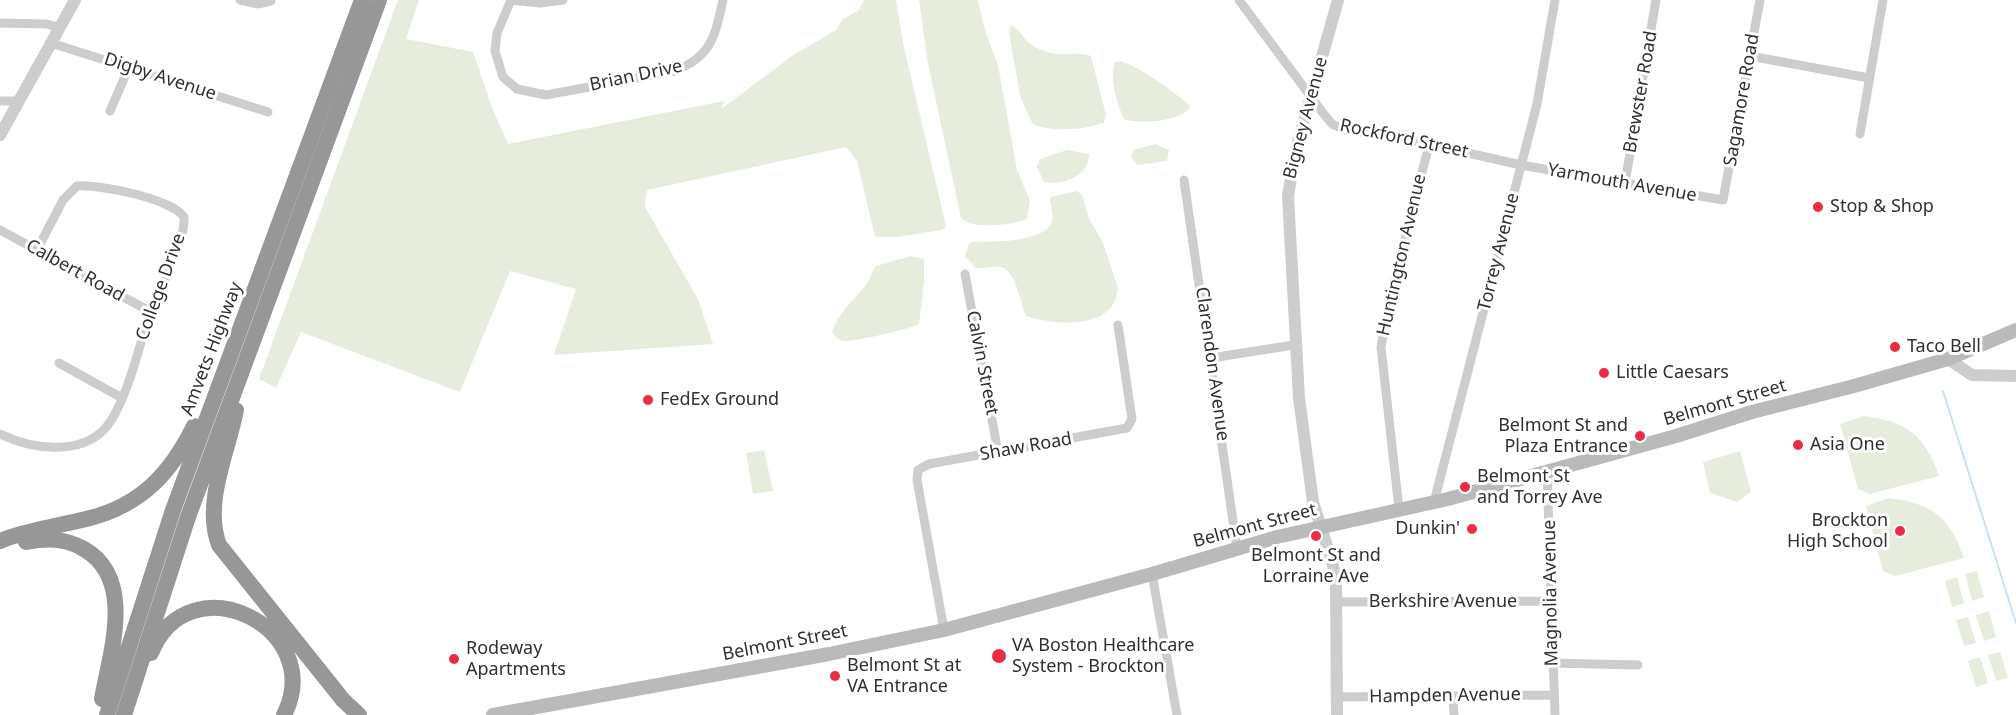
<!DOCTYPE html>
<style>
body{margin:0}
canvas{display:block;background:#fff}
</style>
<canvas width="2016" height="715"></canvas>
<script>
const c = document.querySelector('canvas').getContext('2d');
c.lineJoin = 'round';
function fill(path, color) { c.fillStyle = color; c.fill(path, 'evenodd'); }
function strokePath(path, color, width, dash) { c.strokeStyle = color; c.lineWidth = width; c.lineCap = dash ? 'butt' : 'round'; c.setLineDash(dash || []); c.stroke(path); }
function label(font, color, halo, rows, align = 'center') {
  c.font = font + ' "Noto Sans",sans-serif'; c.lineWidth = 6; c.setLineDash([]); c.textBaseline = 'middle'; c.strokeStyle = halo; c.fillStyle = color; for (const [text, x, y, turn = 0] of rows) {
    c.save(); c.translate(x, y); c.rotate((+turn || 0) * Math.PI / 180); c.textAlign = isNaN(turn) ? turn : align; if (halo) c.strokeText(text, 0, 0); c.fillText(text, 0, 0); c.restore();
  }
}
fill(new Path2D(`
 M398 0H419L406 39 473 52 491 105 508 144 724 101 721 109 792 56 836 30 843 19 858 11 864 0H896L903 43 946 226 942 230 897 237H875L857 161 846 147 647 190 645 207 698 299 713 344 554 355 576 289 510 271 460 392 301 332 276 388 259 379Z
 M919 0H978L984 27 998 65 1017 170 1030 201 1027 219C1012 225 973 230 961 218L928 64Z
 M1011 25C1021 30 1025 42 1035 47 1060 60 1071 50 1091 56L1106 115 1104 122C1090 130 1045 133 1032 123L1020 95 1009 33Z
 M1119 61C1133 62 1179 95 1190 106L1189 109C1178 121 1139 125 1124 119 1117 103 1109 78 1115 62Z
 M1156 144 1169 150 1167 161 1137 165 1131 157 1134 150Z
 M1067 150 1089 154C1090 176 1062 186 1044 182L1037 167 1040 159Z
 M1077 191 1082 195 1089 218 1103 243 1118 288C1116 330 1054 326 1026 316 1020 303 1016 269 1000 267 992 266 984 269 976 268L965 256 969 244 972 242C992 241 1044 244 1052 221 1054 213 1050 205 1050 197Z
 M911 256 924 259V281L919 324C911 329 853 342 843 341 838 340 835 336 832 332 838 313 853 301 865 286 870 280 871 272 876 266Z
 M1863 416C1906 421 1925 435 1939 476L1870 494 1858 489 1840 424Z
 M764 450 773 491 753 494 746 453Z
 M1740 451 1751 492 1737 502 1710 493 1703 462Z
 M1888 498C1932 503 1950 517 1964 558L1895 576 1883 571 1866 506Z
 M1977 571 1984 597 1972 601 1965 574Z
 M1957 577 1964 603 1952 607 1945 581Z
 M1989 611 1996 637 1984 641 1976 615Z
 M1968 617 1976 643 1964 646 1956 620Z
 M2000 652 2008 678 1996 681 1988 655Z
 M1980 657 1988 683 1976 687 1968 661Z`), '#e7eddd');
strokePath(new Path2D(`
 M1943 391 2016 623`), '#c9e1ee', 2);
strokePath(new Path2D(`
 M240 0 258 4 271 1
 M511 0 497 33 495 51 503 77 517 89 546 95 675 71C712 56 715 36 723 0
 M511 0 540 3 563 0
 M1239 0 1323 113 1332 124 1345 130 1393 136 1521 165 1723 200 1760 0
 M0 23 47 24 60 28
 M51 43 268 112
 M1750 56 1869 78
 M0 101H19
 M110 111 129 67
 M1860 134 1883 0
 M1184 180 1237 549
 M1625 183 1656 0
 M0 230 151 312
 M965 274 998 452
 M1211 358 1294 345
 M59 363 122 398
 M0 434C34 450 89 458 112 419 131 387 138 347 151 312 160 289 186 240 184 217 173 199 99 184 77 186L63 200 37 250
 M1547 471 1555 715
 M1434 502 1537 104 1555 0
 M1399 509 1381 347 1392 289 1429 145
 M1152 574 1177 715
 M1337 602 1550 601
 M944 630 917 480 918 470 929 464 1127 428 1132 419 1118 325
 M1552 663 1638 665
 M1337 697 1553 695
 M1453 697 1454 715`), '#cdcdcd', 9);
strokePath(new Path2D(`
 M0 135 75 0
 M1948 359 1972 375 2016 376
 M1337 715 1336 584 1333 565 1313 502 1299 398 1288 196 1296 149 1338 0`), '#cdcdcd', 12);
strokePath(new Path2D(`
 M493 715 829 654 944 630 1152 574 1277 537 1448 499 1676 436 1752 412 1854 386 1948 359 2016 330`), '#bababa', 14);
strokePath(new Path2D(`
 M236 410C228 452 203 503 219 545L343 700 359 715
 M0 541C29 529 60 526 90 518 141 505 171 473 194 426
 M26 542C47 538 65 538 84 549 136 579 110 653 102 699
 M151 653C189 559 328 628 284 715
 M107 715 173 510 362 0
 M124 715 188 517 379 0`), '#979797', 16);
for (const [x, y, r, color] of [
 [1818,207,6,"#ec2c45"],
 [1895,347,6,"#ec2c45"],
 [1604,373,6,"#ec2c45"],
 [648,400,6,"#ec2c45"],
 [1640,436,6,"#ec2c45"],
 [1798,445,6,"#ec2c45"],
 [1465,487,6,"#ec2c45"],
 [1472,529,6,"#ec2c45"],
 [1900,531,6,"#ec2c45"],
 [1316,536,6,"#ec2c45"],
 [999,656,8,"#ec2c45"],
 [454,659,6,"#ec2c45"],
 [835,676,6,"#ec2c45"]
]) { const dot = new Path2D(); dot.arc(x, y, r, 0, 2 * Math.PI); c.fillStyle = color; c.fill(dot); strokePath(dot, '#fff', 2); }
label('18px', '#303030', '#fff', [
 ["Brian Drive",636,76,-12],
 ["Digby Avenue",160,77,18],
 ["Brewster Road",1641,92,-80],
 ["Sagamore Road",1742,100,-80],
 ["Bigney Avenue",1306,118,-75],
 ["Rockford Street",1404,139,12],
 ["Yarmouth Avenue",1622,183,10],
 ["Torrey Avenue",1499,252,-76],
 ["Huntington Avenue",1402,255,-77],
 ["Calbert Road",75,271,29],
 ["College Drive",161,287,-70],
 ["Amvets Highway",212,349,-69],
 ["Calvin Street",982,363,79],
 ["Clarendon Avenue",1212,364,82],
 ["Belmont Street",1725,403,-16],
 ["Shaw Road",1026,447,-10],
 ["Belmont Street",1255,526,-15],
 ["Magnolia Avenue",1551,593,-91],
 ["Berkshire Avenue",1443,602],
 ["Belmont Street",785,643,-11],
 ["Hampden Avenue",1445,696,-1]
]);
label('18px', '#303030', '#fff', [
 ["Stop & Shop",1830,207],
 ["Taco Bell",1907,347],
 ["Little Caesars",1616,373],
 ["FedEx Ground",660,400],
 ["Belmont St and",1628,426,"right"],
 ["Plaza Entrance",1628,447,"right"],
 ["Asia One",1810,445],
 ["Belmont St",1477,477],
 ["and Torrey Ave",1477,498],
 ["Brockton",1888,521,"right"],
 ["High School",1888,542,"right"],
 ["Dunkin'",1460,529,"right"],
 ["Belmont St and",1316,556,"center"],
 ["Lorraine Ave",1316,577,"center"],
 ["VA Boston Healthcare",1012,646],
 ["System - Brockton",1012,667],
 ["Rodeway",466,649],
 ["Apartments",466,670],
 ["Belmont St at",847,666],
 ["VA Entrance",847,687]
], 'left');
</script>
